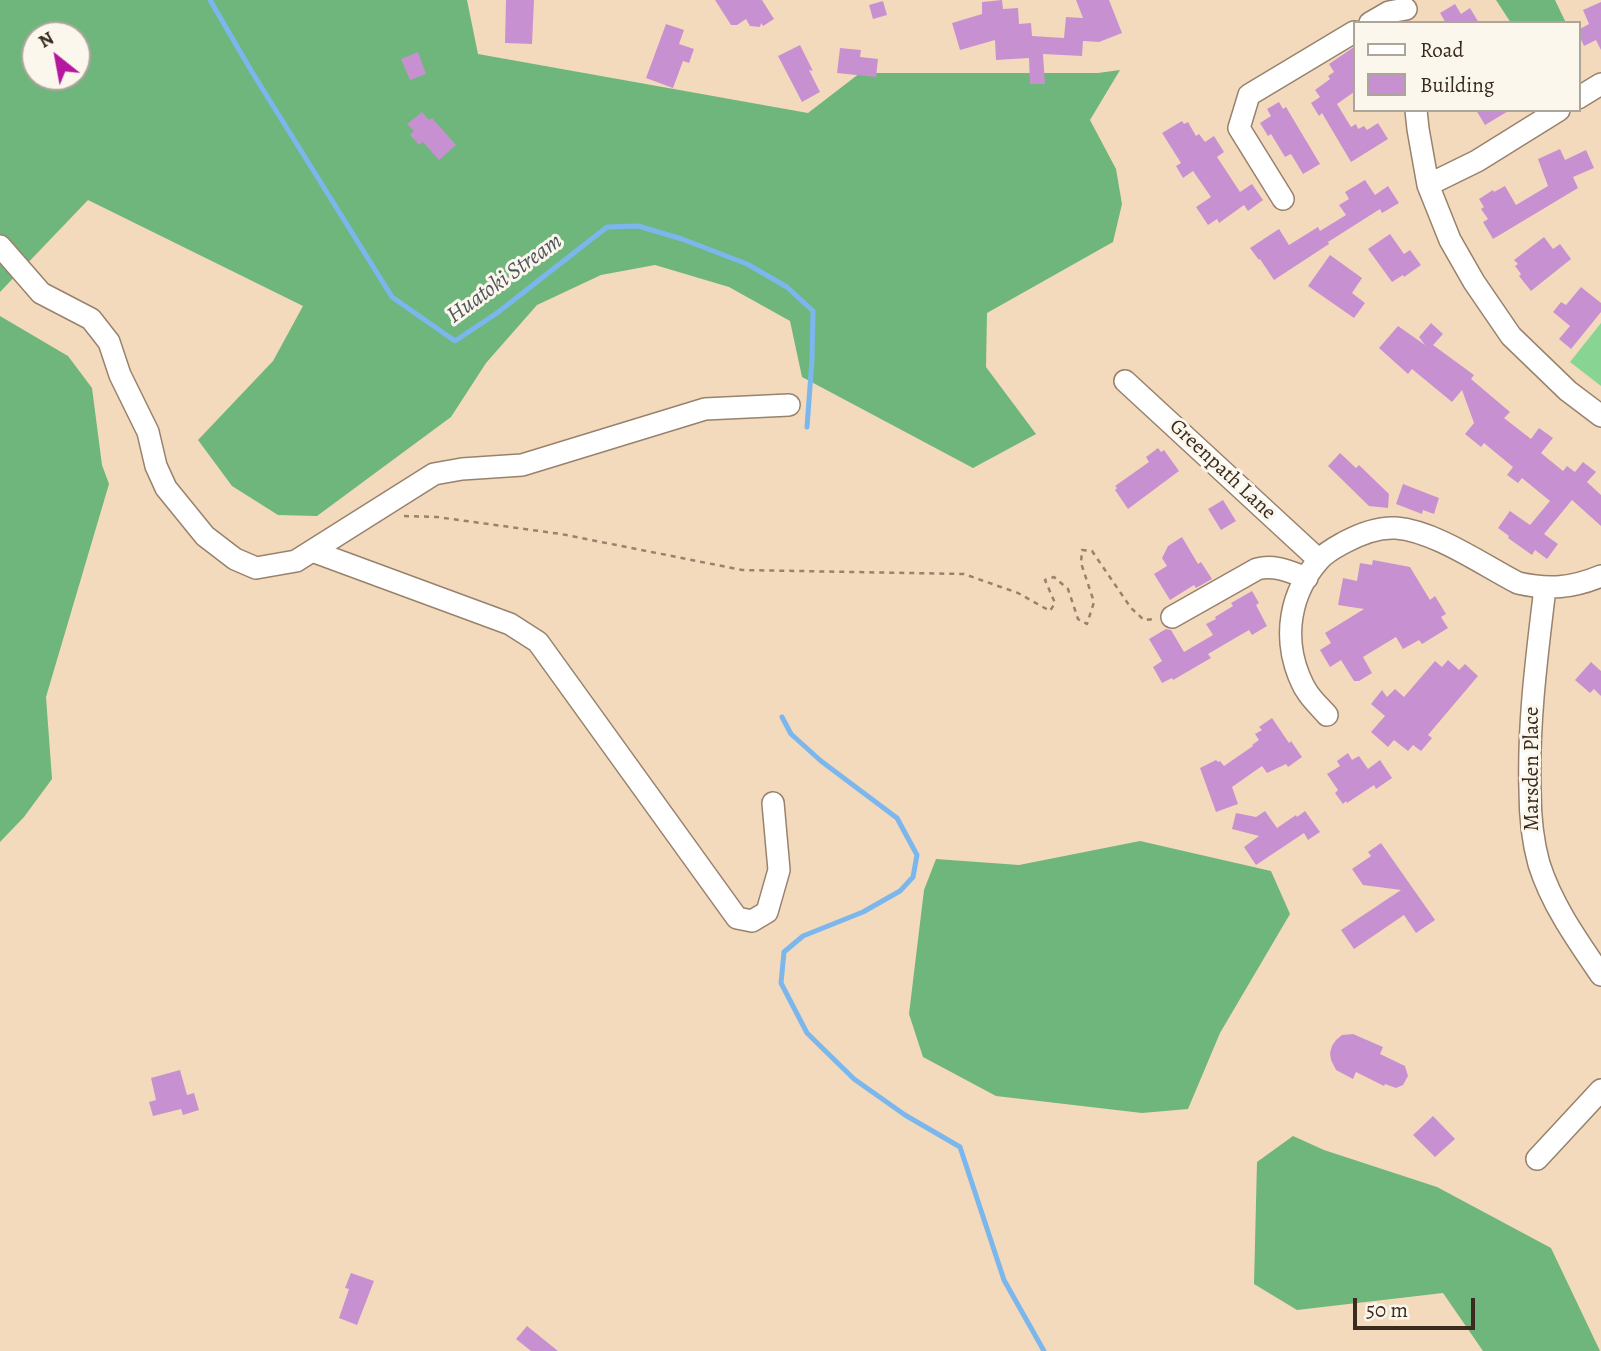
<!DOCTYPE html>
<style>
body{margin:0}
#map{position:relative;width:1601px;height:1351px;overflow:hidden;background:#f4dabc;font-family:Alegreya,serif}
canvas{display:block}
.legend{position:absolute;left:1353px;top:21px;width:228px;height:91px;box-sizing:border-box;background:#fbf7ec;border:2px solid #aea59a;margin:0;padding:9px 12px;list-style:none;font-size:21px;color:#3b2a1e}
.legend li{display:flex;align-items:center;gap:14px;height:35px}
.legend b{width:35px;border:2px solid #aea59a}
.north{position:absolute;left:21px;top:21px;width:70px;height:70px;box-sizing:border-box;background:#fbf7ec;border:2px solid #aea59a;border-radius:50%;rotate:329deg;font-size:19px;font-weight:700;line-height:28px;text-align:center;color:#3b2a1e}
.north::after{content:'';display:block;margin:auto;width:24px;height:32px;background:#b5179e;clip-path:polygon(50% 0,100% 100%,50% 72%,0 100%)}
.scale{position:absolute;left:1353px;top:1298px;width:122px;height:32px;box-sizing:border-box;border:4px solid #3b2a1e;border-top:0;padding-left:9px;font-size:21px;line-height:24px;white-space:nowrap;color:#3b2a1e;-webkit-text-stroke:5px #fbf7ec;paint-order:stroke}
</style>
<div id="map">
<canvas width="1601" height="1351"></canvas>
<ul class="legend">
<li><b style="height:9px;background:#fff"></b>Road</li>
<li><b style="height:19px;background:#c791d1"></b>Building</li>
</ul>
<div class="north">N</div>
<div class="scale">50 m</div>
</div>
<script>
const c = document.querySelector('canvas').getContext('2d');
c.lineJoin = 'round';
function fill(path, color) { c.fillStyle = color; c.fill(path, 'evenodd'); }
function strokePath(path, color, width, dash) { c.strokeStyle = color; c.lineWidth = width; c.lineCap = dash ? 'butt' : 'round'; c.setLineDash(dash || []); c.stroke(path); }
function label(font, color, halo, rows, align = 'center') {
  c.font = font + ' Alegreya,serif'; c.lineWidth = 6; c.setLineDash([]); c.textBaseline = 'middle'; c.strokeStyle = halo; c.fillStyle = color; for (const [text, x, y, turn = 0] of rows) {
    c.save(); c.translate(x, y); c.rotate((+turn || 0) * Math.PI / 180); c.textAlign = isNaN(turn) ? turn : align; if (halo) c.strokeText(text, 0, 0); c.fillText(text, 0, 0); c.restore();
  }
}
fill(new Path2D(`
 M1601 323V386L1570 362Z`), '#88d492');
fill(new Path2D(`
 M0 0H467L478 54 808 113 860 73H1098L1120 70 1090 120 1116 169 1122 204 1113 242 987 313 986 367 1036 434 973 468 802 377 790 321 729 287 655 265 601 275 537 305 486 363 451 417 317 516 278 515 232 486 198 440 273 361 303 306 88 200 0 292ZM35 35H77V77H35Z
 M1496 0H1555L1566 23H1511Z
 M0 316 68 356 92 388 102 465 109 484 46 697 52 779 24 817 0 842Z
 M1140 841 1271 871 1290 914 1220 1033 1188 1109 1142 1113 996 1096 923 1057 909 1014 924 890 936 859 1019 865Z
 M1293 1136 1324 1150 1437 1187 1551 1248 1600 1351H1483L1443 1293 1297 1310 1254 1284 1257 1162Z`), '#6eb67c');
strokePath(new Path2D(`
 M210 0 252 72 392 297 455 341 497 313 607 227 638 226 682 239 747 264 787 287 813 311 812 360 807 427
 M782 717 791 734 821 761 897 818 917 855 913 877 900 891 863 912 803 936 784 952 781 983 807 1033 854 1079 905 1115 960 1147 1004 1280 1044 1351`), '#7bb7ed', 5);
fill(new Path2D(`
 M506 0H534L532 44 505 43Z
 M715 0H762L774 19 763 26 761 23 760 27 750 26 746 19 737 25H731Z
 M1002 0 1003 9 1018 8 1019 24 1031 23 1032 36 1064 38 1066 17 1083 18 1076 0H1109L1122 33 1099 42 1083 41 1082 56 1043 54 1045 84H1030L1029 58 996 60 995 40 960 50 952 23 982 14V2Z
 M883 1 887 15 873 19 869 5Z
 M1601 2V50L1596 40 1584 46 1578 33V30L1589 24 1583 10Z
 M1455 4 1461 14 1470 8 1479 23H1446L1440 13Z
 M666 24 684 30 679 44 694 49 689 63 683 61 673 88 646 78Z
 M800 45 813 71 809 70 820 92 802 102 778 56Z
 M1354 47V92L1337 104 1351 127 1356 124 1358 129 1364 126 1367 130 1378 123 1388 139 1351 162 1322 113 1319 116 1311 103 1320 97 1315 90 1330 79 1328 76 1334 72 1329 64Z
 M840 48 861 50 860 57 878 59 876 77 837 73Z
 M418 52 426 74 410 80 401 59Z
 M1279 102 1283 109 1286 107 1320 164 1303 174 1291 154 1285 157 1271 134 1268 136 1260 123 1271 116 1267 109Z
 M1476 110H1510L1485 125Z
 M422 112 429 120 432 118 456 145 439 160 423 142 419 145 410 135 414 131 407 124Z
 M1182 121 1184 124 1188 122 1196 136 1199 134 1205 142 1214 136 1224 152 1217 157 1240 192 1252 184 1263 200 1248 211 1244 205 1219 223 1217 219 1208 225 1196 207 1211 197 1193 171 1183 178 1176 166 1181 163 1162 133Z
 M1560 149 1565 160 1586 150 1594 168 1573 177 1578 188 1493 239 1483 222 1488 219 1481 209 1484 207 1479 199 1493 190 1494 192 1505 186 1516 205 1548 186 1538 159Z
 M1365 180 1375 195 1388 186 1399 203 1382 213 1380 209 1328 242 1329 244 1274 280 1260 259 1259 260 1250 248 1279 229 1289 245 1318 227 1320 231 1346 215 1339 205 1349 199 1345 192Z
 M1390 234 1404 254 1410 250 1421 265 1404 277 1403 275 1392 282 1368 249Z
 M1544 237 1553 249 1560 244 1571 259 1531 291 1519 276 1521 274 1515 266 1518 264 1514 260Z
 M1330 255 1362 278 1352 293 1365 303 1354 318 1308 286Z
 M1581 287 1601 303V312L1571 349 1559 339 1570 326 1553 312 1561 302 1566 305Z
 M1431 323 1443 334 1433 345 1474 375 1471 379 1510 412 1504 418 1531 439 1539 428 1553 438 1541 453 1563 471 1567 466 1575 472 1583 462 1596 472 1587 482 1601 495V526L1572 500 1544 534 1558 544 1547 559 1535 550 1532 555 1508 538 1509 536 1498 528 1510 511 1530 525 1550 501 1522 478 1518 483 1507 475 1513 467 1484 443 1481 447 1465 434 1474 423 1462 390 1452 402 1412 369 1408 374 1379 348 1398 326 1425 345 1419 337Z
 M1158 448 1161 452 1164 450 1179 471 1128 509 1115 490 1117 488 1115 486 1149 462 1146 457Z
 M1340 453 1356 468 1359 465 1389 494 1388 508 1369 506 1328 466Z
 M1403 484 1439 498 1434 514 1423 510 1422 514 1396 504Z
 M1223 500 1236 521 1221 530 1208 509Z
 M1182 537 1198 564 1201 562 1212 579 1196 588 1194 585 1170 600 1154 574 1167 566 1162 558 1168 546Z
 M1373 560 1410 567 1430 600 1435 596 1446 614 1441 617 1448 628 1422 644 1419 640 1403 649 1396 637 1363 657 1372 673 1359 681H1354L1341 660 1330 667 1320 650 1331 643 1325 633 1364 609 1338 605 1343 578 1357 581 1360 563 1372 565Z
 M1252 591 1259 603 1256 605 1267 626 1252 635 1249 630 1208 654 1211 658 1173 680 1172 678 1162 683 1153 667 1162 661 1149 639 1166 629 1171 630 1184 652 1213 635 1206 624 1216 619 1215 617 1233 606 1231 603Z
 M1448 660 1459 670 1465 664 1478 676 1428 735 1432 738 1421 751 1413 745 1408 751 1394 740 1388 747 1371 732 1385 716 1371 704 1382 690 1387 697 1395 689 1404 697 1435 661 1442 667Z
 M1591 662 1601 671V696L1594 689 1590 693 1575 680Z
 M1272 718 1289 743 1291 741 1302 757 1288 767 1286 764 1267 773 1262 766 1232 787 1238 804 1216 812 1200 768 1216 760 1218 762 1220 761 1224 766 1253 746 1252 745 1259 740 1255 734 1262 730 1259 727Z
 M1348 753 1352 760 1359 756 1368 769 1380 760 1392 778 1376 789 1374 785 1347 803 1346 801 1343 804 1335 793 1338 790 1327 774 1340 766 1337 761Z
 M1265 811 1277 828 1296 815 1297 817 1305 811 1320 832 1308 840 1304 833 1256 865 1244 847 1259 836 1232 829 1236 813 1256 817Z
 M1381 843 1435 920 1416 933 1404 915 1354 949 1341 930 1401 890 1363 885 1352 869 1371 856 1368 852Z
 M1353 1034 1383 1047 1380 1054 1405 1066 1408 1076 1403 1085 1396 1088 1385 1084 1384 1086 1356 1072 1353 1079 1336 1070 1331 1060 1330 1053 1332 1046 1336 1040 1342 1035Z
 M180 1070 187 1095 194 1093 199 1110 183 1115 181 1109 153 1116 149 1102 156 1100 151 1078Z
 M1433 1116 1455 1139 1435 1157 1413 1135Z
 M351 1273 374 1281 357 1325 339 1318 349 1289 345 1288Z
 M527 1326 558 1351H531L516 1339Z`), '#c791d1');
const minor = new Path2D(`
 M1370 23 1389 12 1406 9
 M1578 98 1601 84
 M1416 110 1418 129 1428 185 1450 240 1474 282 1511 336 1568 391 1601 416
 M1428 185 1477 161 1559 110
 M1283 199 1239 128 1249 95 1354 32
 M0 246 41 293 91 319 109 342 120 375 148 432 156 466 166 488 205 536 235 559 256 568 296 561 434 474 462 469 522 465 705 409 789 405
 M1125 381 1319 560
 M312 551 510 624 538 642 737 918 752 921 767 912 779 870 773 803
 M1545 588C1537 655 1528 722 1530 790 1530 815 1532 839 1539 864 1552 905 1577 940 1601 975
 M1172 617 1257 569C1275 564 1290 572 1307 578
 M1327 715C1320 707 1311 699 1306 690 1303 686 1301 680 1299 676 1283 636 1290 593 1319 560 1326 552 1336 547 1345 542 1360 534 1380 527 1396 528 1435 531 1483 565 1518 583 1549 590 1572 588 1601 576
 M1537 1159 1601 1090`);
strokePath(minor, '#98826d', 24);
strokePath(new Path2D(`
 M404 516 437 517 561 534 742 570 964 574 1018 593 1050 611 1055 603 1045 580 1054 577 1068 589 1078 619 1087 624 1094 602 1081 563 1082 550 1092 551 1131 608 1144 620 1155 619`), '#98826d', 2.5, [5, 5]);
strokePath(minor, '#fff', 21);
label('21px', '#3b2a1e', '#fbf7ec', [
 ["Greenpath Lane",1222,470,43],
 ["Marsden Place",1533,769,-90]
]);
label('italic 23px', '#4e545c', '#fbf7ec', [
 ["Huatoki Stream",505,279,-36]
]);
</script>
